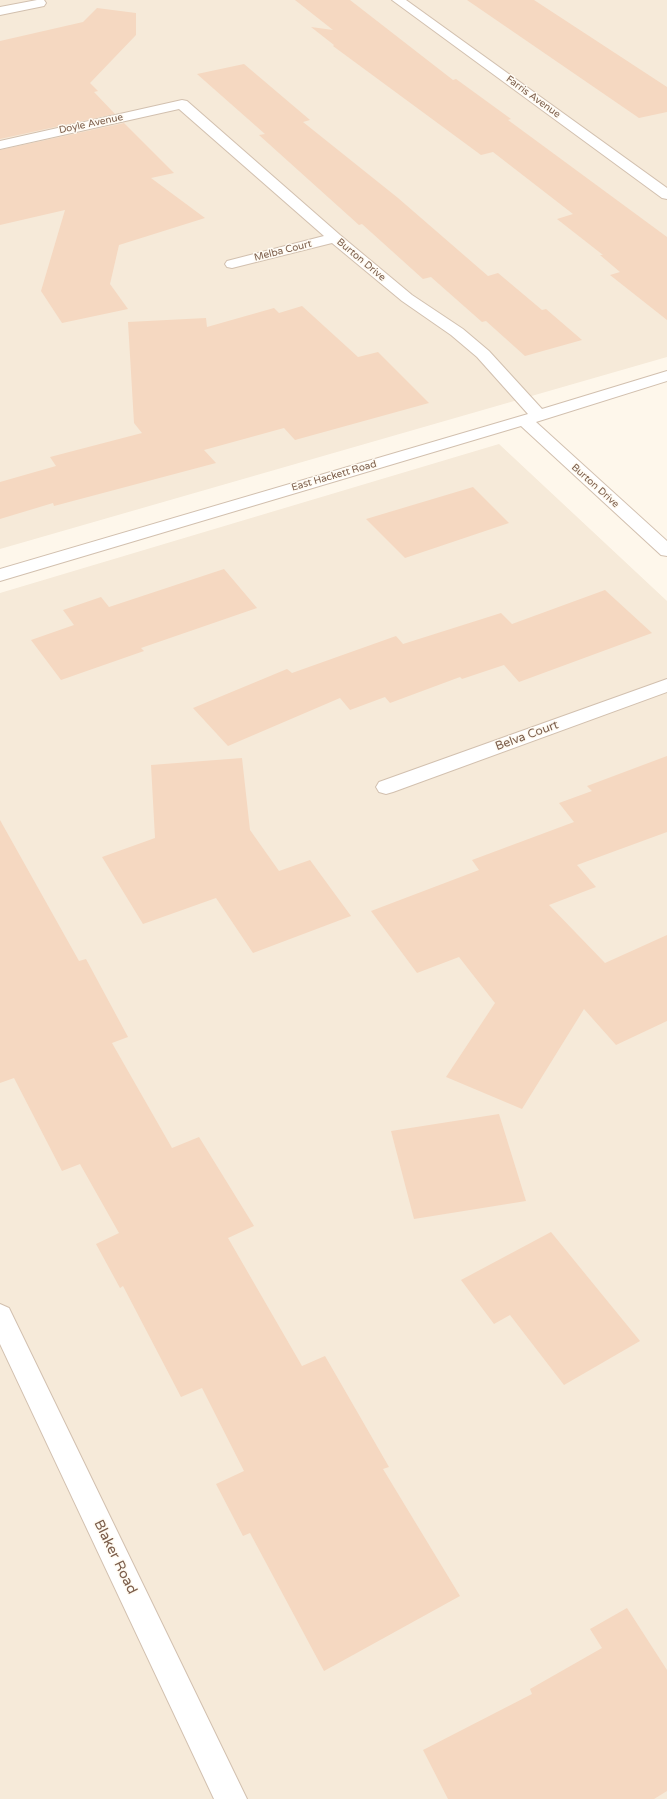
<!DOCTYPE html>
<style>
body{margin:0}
canvas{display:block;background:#fef7eb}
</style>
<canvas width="667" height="1799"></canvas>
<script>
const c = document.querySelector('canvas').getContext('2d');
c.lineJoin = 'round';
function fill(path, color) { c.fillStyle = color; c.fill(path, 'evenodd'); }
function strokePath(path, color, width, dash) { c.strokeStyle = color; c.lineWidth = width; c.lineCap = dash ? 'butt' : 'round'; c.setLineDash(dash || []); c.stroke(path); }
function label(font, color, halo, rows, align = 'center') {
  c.font = font + ' "Varela Round",sans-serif'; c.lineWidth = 3; c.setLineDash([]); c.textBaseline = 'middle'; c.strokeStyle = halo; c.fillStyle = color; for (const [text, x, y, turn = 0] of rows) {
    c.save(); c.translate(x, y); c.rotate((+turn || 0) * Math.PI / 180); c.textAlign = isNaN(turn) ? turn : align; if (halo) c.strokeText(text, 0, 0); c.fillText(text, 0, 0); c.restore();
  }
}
fill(new Path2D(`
 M0 0H667V357L0 549Z
 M499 444 667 601V1799H0V593Z`), '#f6ead9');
fill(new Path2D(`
 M295 0H350L453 80 456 79 511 119 508 120 667 237V320L610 275 620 272 600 255H603L557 219 573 214 493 152 481 155 333 46 334 45 311 27 333 30Z
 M467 0H534L667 87V112L639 118Z
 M97 8 136 13V35L90 83 98 91 94 92 115 114 0 139V41L83 22Z
 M244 64 310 120 303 122 398 198 488 276 498 273 542 310 546 309 582 340 525 356 486 321 482 322 431 277 423 279 362 224 359 225 259 135 265 134 197 74Z
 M124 123 174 173 151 178 205 218 119 245 110 284 128 309 62 323 41 291 65 210 0 225V150Z
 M302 306 358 357 378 352 429 403 295 440 284 428 204 450 216 463 54 506 53 503 0 519V482L56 466 50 457 142 433 134 423 128 322 206 318 207 327 274 308 279 313Z
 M473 487 509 523 405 558 366 519Z
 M224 569 257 608 141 648 144 651 61 680 31 640 74 625 63 610 101 597 109 607Z
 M605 590 652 633 519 682 504 665 462 679 460 677 390 703 385 697 350 710 340 698 228 746 193 708 287 669 292 673 396 636 403 644 501 613 512 624Z
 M667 756V832L577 865 596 887 549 905 605 963 667 935V1021L616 1045 584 1009 522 1109 446 1077 495 1003 459 957 417 973 371 911 479 870 472 860 574 822 559 803 592 791 587 786Z
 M242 758 250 830 279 871 310 860 351 916 253 953 216 898 143 924 102 857 155 838 151 765Z
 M0 820 79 961 86 959 128 1037 112 1043 172 1148 199 1137 254 1226 228 1238 302 1366 325 1356 389 1467 383 1469 460 1596 324 1671 250 1533 243 1536 216 1484 244 1471 202 1388 181 1397 123 1286 120 1288 96 1244 119 1233 80 1164 62 1171 14 1078 0 1083Z
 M499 1114 526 1201 414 1219 391 1131Z
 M551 1232 640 1341 564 1385 510 1315 494 1324 461 1280Z
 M627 1608 667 1670V1791L654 1799H448L423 1750 532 1694 530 1689 602 1648 590 1629Z`), '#f5d8c1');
const street = new Path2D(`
 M37 0H44L46 3 44 6 0 15V7Z
 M392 0H406L667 188V199L662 198Z
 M182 100 187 101 340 235 412 295 463 329 489 351 542 409 667 371V381L536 422 667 541V556L661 555 521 426 0 581V569L528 414 477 357 451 335 402 301 332 243 232 268 227 267 225 264 227 261 324 236 179 109 0 149V141Z
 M667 679V692L393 792 386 794 379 792 376 787 379 782Z
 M0 1304 9 1308 247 1799H214L0 1344Z`);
strokePath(street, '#d2c0af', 2);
fill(street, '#fff');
label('10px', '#7c5e4b', '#fffbf3', [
 ["Farris Avenue",533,97,36],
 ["Doyle Avenue",91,124,-12],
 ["Melba Court",283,251,-14],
 ["Burton Drive",361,260,40],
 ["East Hackett Road",334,476,-16],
 ["Burton Drive",595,486,42]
]);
label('12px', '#7c5e4b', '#fffbf3', [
 ["Belva Court",527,736,-20]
]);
label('14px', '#7c5e4b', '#fffbf3', [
 ["Blaker Road",115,1557,64]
]);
</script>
